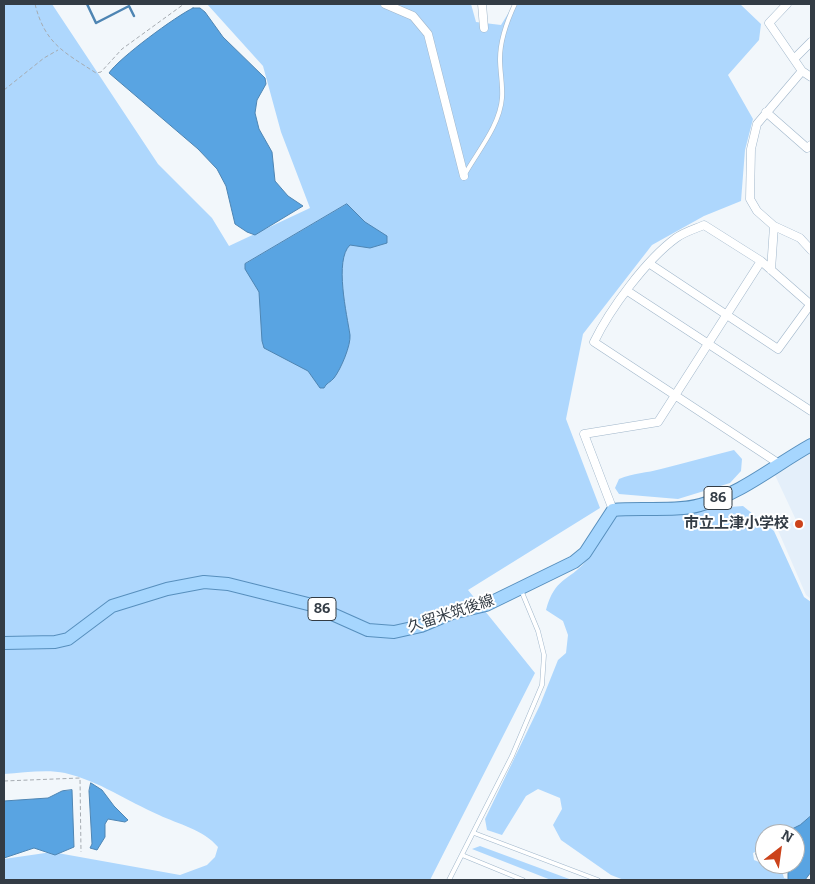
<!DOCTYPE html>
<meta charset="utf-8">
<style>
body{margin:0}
#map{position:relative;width:815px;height:884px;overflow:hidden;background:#f2f7fb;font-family:Bitter,serif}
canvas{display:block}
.frame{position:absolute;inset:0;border:5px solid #333c45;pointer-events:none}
.north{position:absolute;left:755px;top:824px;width:50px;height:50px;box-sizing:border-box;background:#fff;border:1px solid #adb1b5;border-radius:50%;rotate:30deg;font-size:14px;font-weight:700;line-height:20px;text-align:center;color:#333c45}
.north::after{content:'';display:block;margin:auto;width:18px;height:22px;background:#cc431b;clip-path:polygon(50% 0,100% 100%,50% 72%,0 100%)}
</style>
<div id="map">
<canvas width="815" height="884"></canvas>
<div class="frame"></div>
<div class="north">N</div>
</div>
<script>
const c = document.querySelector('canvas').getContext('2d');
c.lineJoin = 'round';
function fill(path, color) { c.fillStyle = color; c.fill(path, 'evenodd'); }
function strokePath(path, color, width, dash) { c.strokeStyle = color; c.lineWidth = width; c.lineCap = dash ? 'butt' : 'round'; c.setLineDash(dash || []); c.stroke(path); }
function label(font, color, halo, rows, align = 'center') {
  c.font = font + ' Bitter,"Noto Sans JP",serif'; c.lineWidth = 4; c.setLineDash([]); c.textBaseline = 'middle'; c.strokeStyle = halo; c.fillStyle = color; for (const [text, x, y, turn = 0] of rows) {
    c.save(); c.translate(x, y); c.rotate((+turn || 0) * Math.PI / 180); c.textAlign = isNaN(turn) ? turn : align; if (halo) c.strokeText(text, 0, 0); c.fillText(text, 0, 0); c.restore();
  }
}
fill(new Path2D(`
 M811 452V599L806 595 777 528 796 520 774 473Z`), '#e4effa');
fill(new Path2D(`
 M4 4H52L158 164 212 218 229 246 310 208 281 132 263 66 207 4H471L476 22 501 25 514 4H740L761 24 759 40 728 75 753 119 745 150 741 201 704 216 652 245 583 334 566 419 600 508 468 590 535 673 430 880H4V859L52 852 180 875 207 865 215 857 218 847C204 830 178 824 159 815 127 801 99 781 65 773 46 769 23 773 4 774Z
 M734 450 742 459 741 471 730 483 678 499 619 494 615 488 619 479C633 473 647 473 661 469 686 463 709 456 734 450Z
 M743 506 774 531 804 597 811 602V830L795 834H765V848L753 853 754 860 782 871 784 878 793 880H624L611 875 561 840 553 825 562 809 560 798 538 789 526 796 502 835 487 830 485 819 540 705 558 660 566 653 568 635 563 621 546 610C555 577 568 582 586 561 598 547 604 530 616 516Z
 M480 846 572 880H551L472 849Z`), '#aed7fd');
const water = new Path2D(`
 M193 8H200L205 12 223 37 265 78 266 84 257 100 255 113 259 129 272 152 275 181 288 196 303 206 255 235 247 232 235 224 226 186 217 169 198 149 109 73C119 58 176 16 193 8Z
 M347 204 365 222 387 236V243L370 248 350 245C334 260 347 315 350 335 351 345 341 369 334 378 331 382 326 383 324 388H320L308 371 264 348 262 341 259 292 245 269V264Z
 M91 783 102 790 114 806 128 820 125 822 108 819 105 824V837L97 850 90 848 92 844 89 791Z
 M72 790 74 847 55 855 34 848 4 858V801L48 798 62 791Z
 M811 816V872L805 880H788V872L777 864H795V834H782L800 825Z
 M765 844V862L758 859 756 854Z`);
fill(water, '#59a4e2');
strokePath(water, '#4e85b3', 1);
strokePath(new Path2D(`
 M87 4 96 23 129 6 134 16`), '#4e85b3', 2.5);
const lane = new Path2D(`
 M465 174C478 151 500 125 502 98 503 85 500 72 500 59 500 40 507 21 515 4
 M474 833 598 880
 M462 855 523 880
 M449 880 512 756 542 685 544 655 538 631 521 590`);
const street = new Path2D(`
 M385 4 413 16 428 34 464 176
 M482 4 484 28
 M787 4 769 23 802 71 811 77
 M794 59 811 42
 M766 112 807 148 811 145
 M774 226 800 238 811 250
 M650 264 778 349 810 305
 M771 270 774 226 757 211 750 199 751 149 757 124 802 71
 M629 292 811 411
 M778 463 594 342C610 309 646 260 676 238 684 232 695 229 704 225L761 261 811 305
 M613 510 584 434 658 422 761 261`);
const primary = new Path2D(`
 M4 643 55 642 68 639 112 606 167 589 204 582 228 584 312 605 368 630 394 632 421 626 452 613 486 605 574 562 585 553 613 510C639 507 677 512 700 505 741 494 775 465 811 445`);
strokePath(lane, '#a0b6ca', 5);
strokePath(street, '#a0b6ca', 9);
strokePath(primary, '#578fbd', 14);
strokePath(new Path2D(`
 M35 4C45 44 64 52 96 73L101 72 122 49 184 4
 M4 90 44 58 58 50
 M4 781 80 778 81 852`), '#a5abb1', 1, [4, 2.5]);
strokePath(lane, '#fff', 4);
strokePath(street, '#fff', 8);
strokePath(primary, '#a6d6fe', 12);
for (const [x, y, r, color] of [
 [799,524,5,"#cc431b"]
]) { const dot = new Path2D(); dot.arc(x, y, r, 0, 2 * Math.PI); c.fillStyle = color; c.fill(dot); strokePath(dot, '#fff', 2); }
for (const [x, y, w] of [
 [718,498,28],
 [322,609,28]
]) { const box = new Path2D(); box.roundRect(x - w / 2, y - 11.5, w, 23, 4); c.fillStyle = '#fff'; c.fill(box); strokePath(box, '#333c45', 1); }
label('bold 14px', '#333c45', null, [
 ["86",718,498],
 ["86",322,609]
]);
label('bold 15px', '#333c45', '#fff', [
 ["市立上津小学校",789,524]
], 'right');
label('15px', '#333c45', '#fff', [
 ["久留米筑後線",451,614,-18]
]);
</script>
